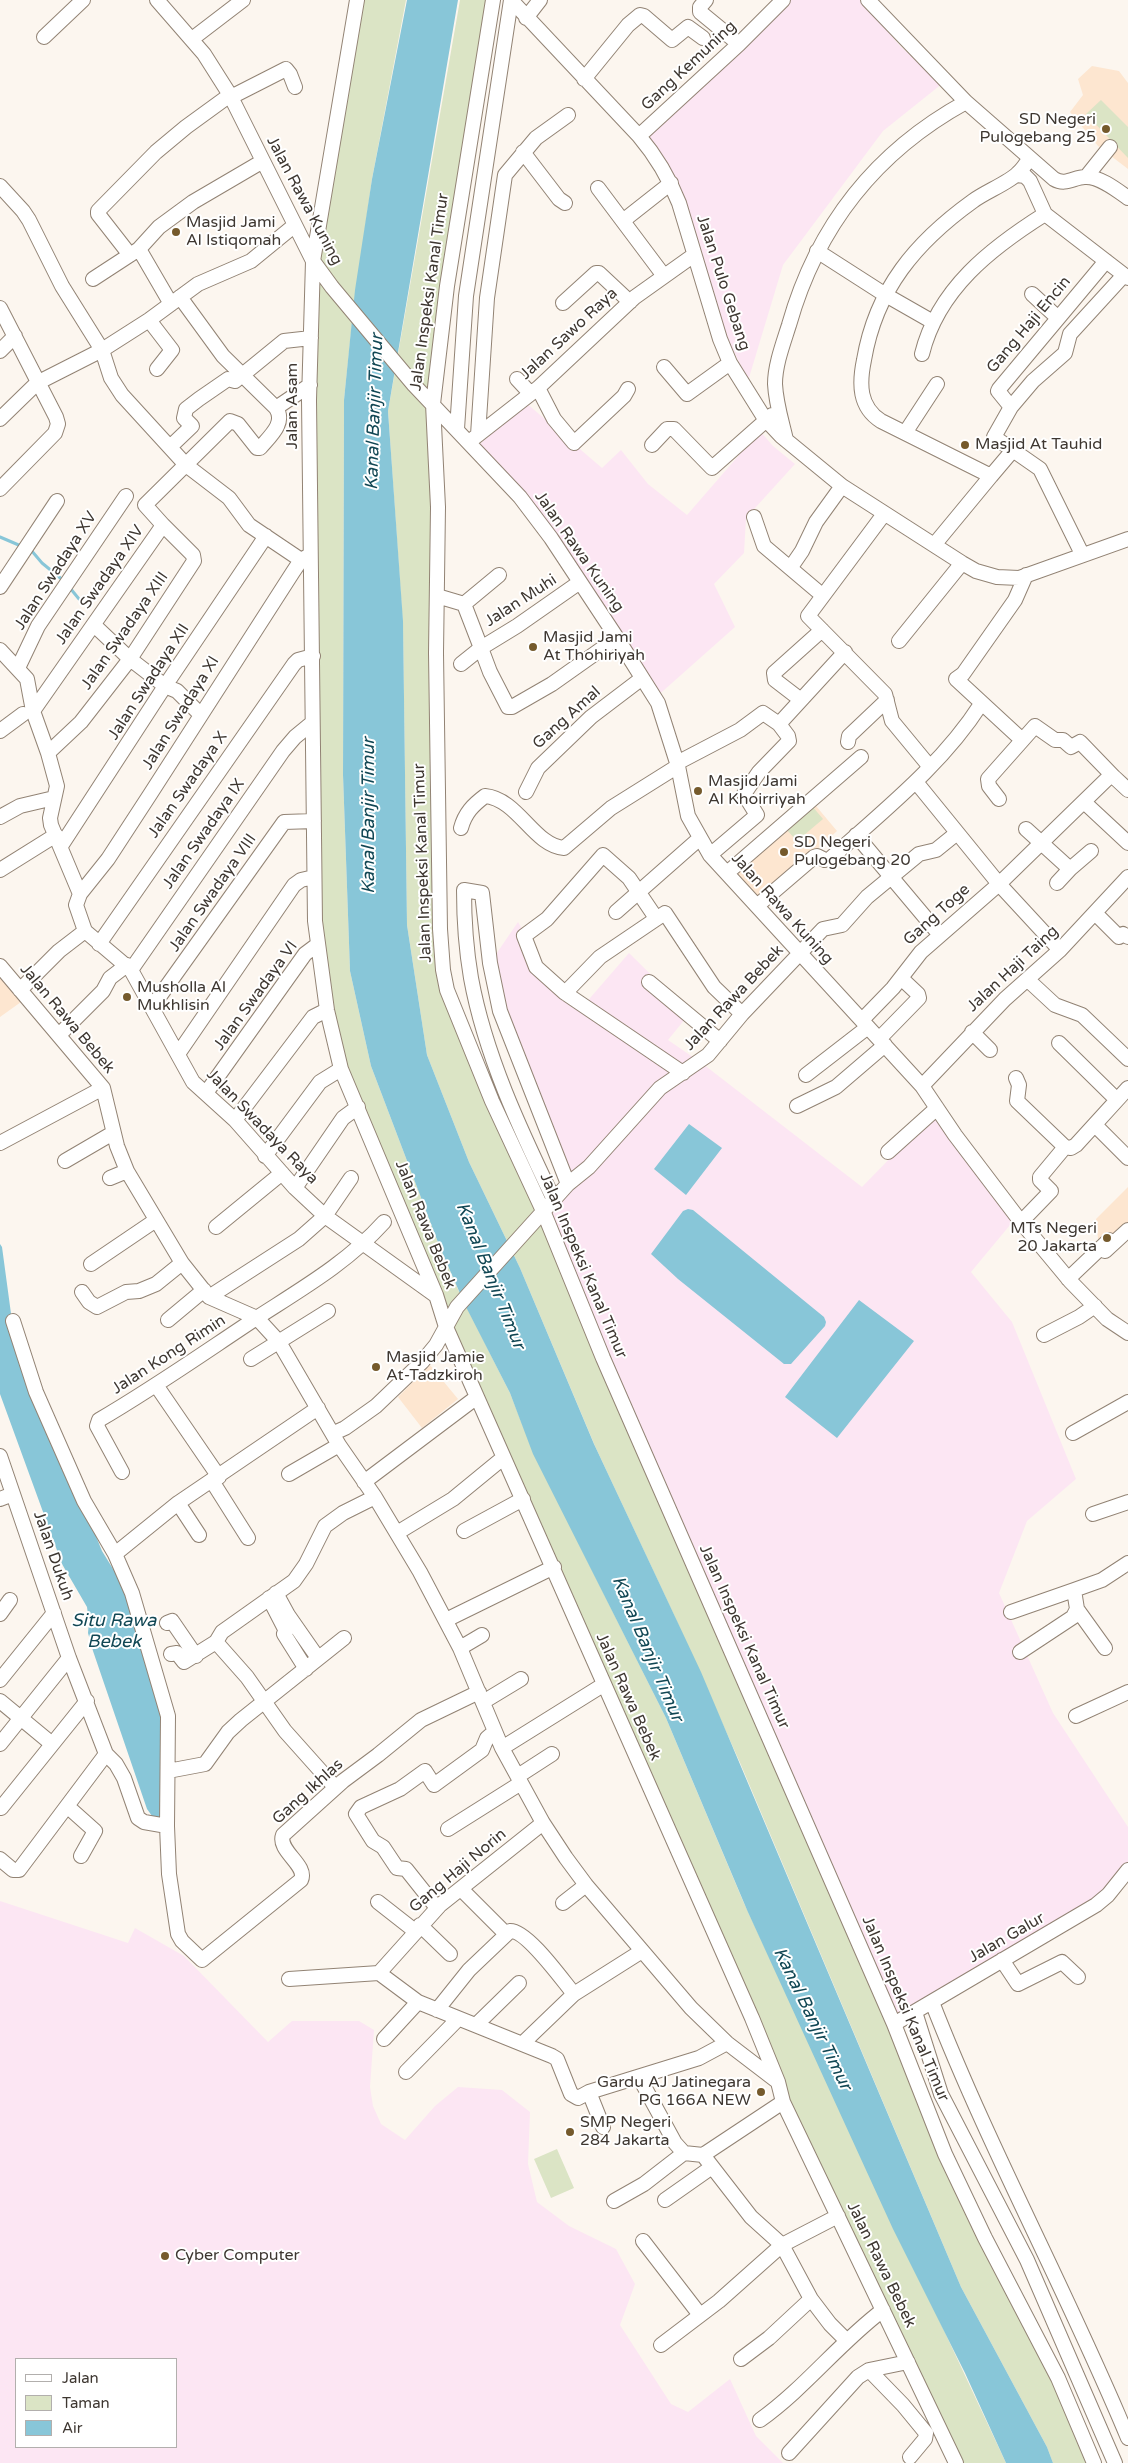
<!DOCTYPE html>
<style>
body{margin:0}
#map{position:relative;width:1128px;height:2463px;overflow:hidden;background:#fcf6ef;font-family:"Varela Round",sans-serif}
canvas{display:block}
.legend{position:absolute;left:15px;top:2358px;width:162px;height:90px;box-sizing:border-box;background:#fff;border:1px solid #b2afad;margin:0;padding:6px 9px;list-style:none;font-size:15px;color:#3e3731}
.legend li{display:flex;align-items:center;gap:10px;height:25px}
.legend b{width:25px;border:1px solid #b2afad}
</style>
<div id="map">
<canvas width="1128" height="2463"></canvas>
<ul class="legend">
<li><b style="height:6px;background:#fff"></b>Jalan</li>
<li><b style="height:14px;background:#dbe4c5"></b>Taman</li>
<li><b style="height:14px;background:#88c6d8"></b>Air</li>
</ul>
</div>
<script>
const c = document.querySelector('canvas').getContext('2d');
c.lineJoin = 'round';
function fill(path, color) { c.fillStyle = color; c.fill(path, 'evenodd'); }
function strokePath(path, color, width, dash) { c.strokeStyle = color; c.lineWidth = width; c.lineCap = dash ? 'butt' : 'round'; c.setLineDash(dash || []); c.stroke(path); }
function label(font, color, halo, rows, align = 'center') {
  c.font = font + ' "Varela Round",sans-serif'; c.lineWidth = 4; c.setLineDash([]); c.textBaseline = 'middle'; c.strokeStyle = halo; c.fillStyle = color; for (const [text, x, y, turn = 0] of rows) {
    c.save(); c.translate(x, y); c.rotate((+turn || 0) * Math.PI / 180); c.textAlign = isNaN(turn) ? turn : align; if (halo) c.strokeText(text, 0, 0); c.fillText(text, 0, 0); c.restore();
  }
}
fill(new Path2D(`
 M1092 66 1119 71 1128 83V169L1098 146 1070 112 1083 95 1078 79Z
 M811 800 837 831 760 902 730 873Z
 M0 975 21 1002 0 1017Z
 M1128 1187V1228L1099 1248 1096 1219Z
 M430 1365 458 1399 422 1428 398 1397Z`), '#fde6d0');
fill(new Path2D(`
 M780 0H861L901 47 943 83 883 131 783 265 748 381 727 337 699 243 679 184 657 154 640 134Z
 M525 402 602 468 621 450 648 484 687 515 760 431 773 446 795 464 746 518 744 553 714 584 735 627 654 699 479 445Z
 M518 922 547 972 584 1005 629 953 690 1013 668 1040 703 1064 862 1187 938 1109 1015 1219 971 1272 1012 1322 1076 1479 1027 1521 999 1593 1053 1713 1128 1827V1862L1113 1884 1057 1924 894 2016 544 1213 568 1184 490 963Z
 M0 1901 128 1943 135 1928 184 1956 268 2042 292 2021H359L374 2030 370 2087 373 2106 381 2124 405 2140 435 2106 458 2087 502 2090 530 2112 528 2164 537 2202 569 2226 616 2249 635 2284 620 2325 671 2404 688 2412 730 2379 756 2436 783 2463H0ZM16 2359H176V2447H16Z`), '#fce6f3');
fill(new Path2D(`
 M357 0H406L372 179 353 313 344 400 343 775 350 971 371 1066 439 1245 460 1294 510 1393 534 1454 666 1718 743 1901 1006 2463H956L783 2102 341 1069 317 945 313 261Z
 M460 0H498L438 356 444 973 902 2044 1094 2463H1053L1047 2447 961 2287 741 1765 674 1615 595 1446 520 1268 469 1162 427 1055 407 925 403 626 388 411Z
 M1101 100 1128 127V158L1086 114Z
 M812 806 823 819 797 841 786 829Z
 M557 2149 574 2188 551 2198 534 2159Z`), '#dbe4c5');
fill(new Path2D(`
 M407 0H458L388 411 403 621 407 925 427 1055 469 1162 520 1268 594 1444 701 1672 961 2287 1047 2447 1053 2463H1006L965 2373 893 2229 747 1910 666 1718 533 1454 510 1393 465 1305 439 1245 371 1066 350 971 343 775 344 400 355 290 372 179Z
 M689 1124 722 1148 686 1195 654 1169Z
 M688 1209 693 1210 824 1317 826 1322 825 1326 791 1364H784L678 1279 651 1254 683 1211Z
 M0 1244 2 1247 12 1321 62 1453 102 1551 134 1603 165 1708 164 1815 159 1819 152 1816 147 1809 93 1651 88 1633 89 1622 87 1607 62 1564 0 1394Z
 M859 1300 914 1341 837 1438 785 1397Z`), '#88c6d8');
strokePath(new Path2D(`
 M0 537 21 546
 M31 550 42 563 64 581
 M70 588 79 599`), '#88c6d8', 3);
const minor = new Path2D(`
 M157 0 204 54 230 95 313 261 332 287 414 385 520 497 551 538 617 638 658 703 678 766 688 816 710 855 922 1086 955 1135 1021 1222 1070 1281 1107 1319 1128 1333
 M357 0 313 261 309 400 315 921 327 1010 341 1069 436 1295 446 1327 752 2018 778 2082 783 2102 956 2463
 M493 0 447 286 433 404 438 507 436 653 440 929 443 970 447 990 492 1101 544 1213 603 1358 894 2024 945 2154 985 2238 1058 2378 1094 2463
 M511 0 639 136C656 156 669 178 679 203L720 339 730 363 765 419 781 436 842 486 962 563 976 571 997 577 1019 578 1128 539
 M706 0 700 7V12L739 44
 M868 0 966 102 1054 179C1066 186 1074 177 1085 177 1099 176 1117 190 1128 198
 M526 18 540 0
 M44 37 83 0
 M192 39 243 0
 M584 79 628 25 640 15 644 16 672 40 688 27 703 38
 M231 97 286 69 290 74 295 87
 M639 136 739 44 783 0
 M523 152 559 199 565 203
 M1017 175 1025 176 1030 181 1045 214 1128 278
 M1086 177 1110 147
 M0 186 23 211 29 220 62 286 102 350 111 378 122 395 186 465 229 498 249 525 301 560
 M598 188 664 276
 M624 220 671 183
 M139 249 171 304
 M817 251 884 294 933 322
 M130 255 98 214V211L156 152 186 127 230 95
 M93 279 139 249 159 227 193 202 263 161
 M1032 294 1058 318
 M180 297 223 356 276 408 310 385
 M563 303 596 273H599L630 302
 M0 308 56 417 58 424 55 433 0 489
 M149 320 172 350 157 369
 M0 351 15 336
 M922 354C938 289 991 248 1045 214
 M664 367 687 394 730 363
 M517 379 530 393
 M538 388 554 419 574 443 624 396 628 389
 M1011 407 1033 381 1065 353 1070 334 1124 275
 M0 419 37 383 102 350 149 320 198 284 251 261 295 225
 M457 429 466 296 511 0
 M905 433 937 384
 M478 435 487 298 505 175 536 138 568 115
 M474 438 538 388 635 297 694 255
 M786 440C782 422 776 404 775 384 775 365 783 344 789 325 817 226 875 152 966 102
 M652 445 667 429H674L712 468 772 415
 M170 447 192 426 184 418 186 409 199 399 228 379 235 381 284 341 311 338
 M991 476 1013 450
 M884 514 808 616 885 694 892 721 930 767
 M754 517 764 546 822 595
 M934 545 991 476 881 421C859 407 859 384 864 360 876 289 916 242 973 201 985 192 1010 182 1018 173 1023 169 1026 163 1030 158
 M1082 554 1040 469 994 437 1011 407 998 391 999 389 1106 261
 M791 567 802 551 816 522 842 486
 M580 582 517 626 481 648 490 672 508 707H512L552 684 617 638
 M0 587 57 501
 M437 596 464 604 481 648 461 664
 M464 604 499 575
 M94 625 130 659 165 686 177 691 200 714
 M899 641 962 563
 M0 650 27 679 33 711 48 753 57 786 50 818 51 825 80 894 76 905 85 931 131 970 193 1082 235 1120 295 1188 325 1216 435 1295
 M18 668 38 626 126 496
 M801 700 775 680 774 673 822 630
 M33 711 161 528 163 525 145 505 230 421 238 424 257 448H260C270 436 286 423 276 408
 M0 731 23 714
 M1021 739 956 679 963 674 1015 600 1026 575
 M848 742 849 736 887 700
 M48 753 81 722 130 659 194 561 193 555 163 525
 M677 763 740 730 763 713 779 724 845 652
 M916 782 999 884 1060 950
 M526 792 538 768 591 717 641 679
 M999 799 989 786 988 779 1035 726 1055 740H1063L1071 747 1080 742 1082 744 1114 777
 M1084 802 1128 843
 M0 817 20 806 54 798
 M461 828C465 813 473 805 485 796 518 799 534 846 564 848L611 808 678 766
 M1026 829 1070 869 1091 851
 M856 835 940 935
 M61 846 165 686 266 536
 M710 855 757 815 744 794 759 772 789 741 788 736 779 724
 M0 870 56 835
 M727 873 861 757
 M1057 883 1070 869
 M80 894 108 859 151 793 293 572 301 560 308 556
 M758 905 814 857 817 856 825 860 830 859C883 811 942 765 981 704
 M616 912 700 838
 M1095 913 1119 937 1123 934 1128 937
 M656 918 629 878 603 855 547 919 524 936 536 967 565 993 683 1073
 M99 944 294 664 298 660 313 656
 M0 966 103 1088 117 1146 127 1171 182 1263 209 1297 257 1318 279 1342 339 1445 375 1497 420 1572 460 1648 502 1748 543 1823 566 1858 586 1885 691 2008 727 2043 778 2082
 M131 970 283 751 295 737 312 723
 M1028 980 1055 1005 1082 1015 1128 1059
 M649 982 720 1041
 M20 990 59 951 85 931
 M565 993 600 957 665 913 714 987 742 1014
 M152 1007 284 822 314 821
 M862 1020 893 988 921 952 999 884 1109 777H1114L1128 790
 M972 1032 990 1050
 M59 1035 103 991 110 978 127 965
 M879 1039 919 998 918 994 901 978
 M1059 1043 1117 1100
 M178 1054 294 885 301 880 314 877
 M806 1075 868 1027
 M1016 1078 1019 1085 1017 1101 1065 1147
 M922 1086 1005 999 1060 950 1128 877
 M206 1093 305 954 317 945
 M797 1106 836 1087 885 1045
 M235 1120 313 1017 327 1010
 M1096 1126 1128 1158
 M0 1143 103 1088
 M888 1152 937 1108
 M265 1156 320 1082 341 1069
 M65 1161 113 1133
 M110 1178 127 1171
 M295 1188 343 1118 358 1107
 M554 1200C520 1129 485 1055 471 978 466 949 464 919 464 890L482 893 490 963 500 1011 568 1184
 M1021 1222 1051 1191 1040 1180V1177L1065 1147 1071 1148 1076 1145 1128 1088
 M216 1227 282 1173
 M1105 1251 1128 1230
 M91 1264 156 1220
 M1068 1279 1109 1240
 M82 1292 89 1302 97 1307 126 1292 139 1291 156 1284 182 1263
 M209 1297 299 1239 325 1216 351 1178
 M168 1320 204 1290
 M13 1321 36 1392 84 1501 115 1554 132 1593 168 1716 167 1826 144 1822 138 1818 124 1778 116 1764 106 1754
 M1044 1335 1079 1317 1095 1306
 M251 1359 328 1311
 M156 1385 219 1477
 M334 1433 345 1428 376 1406 422 1362 436 1345 457 1307 568 1184 589 1167 660 1088 708 1055 742 1014 823 929 842 925 867 897 919 854 936 850 957 833
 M1073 1433 1128 1402
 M0 1456 69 1658 106 1754 19 1870H13L0 1859
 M122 1472 97 1426 99 1420C154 1388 205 1352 258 1317 303 1288 348 1262 384 1222
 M289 1474 339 1445
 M212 1481 248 1538
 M364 1482 477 1397
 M0 1499 13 1494
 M178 1503 199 1535
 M1093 1514 1128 1502
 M464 1531 523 1499
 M397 1533 453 1499 503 1458
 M115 1554 178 1503 318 1408
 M276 1593 288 1615 318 1658
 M269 1598 286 1631 284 1634 306 1669
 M1077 1609 1105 1648
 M1011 1612 1074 1590
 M0 1614 10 1600
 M446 1620 554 1567
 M167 1623 172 1621 196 1656
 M216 1642 247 1677 285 1731 335 1787
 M460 1648 482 1635
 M1020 1652 1073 1617 1077 1609 1074 1590 1102 1580 1128 1563
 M171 1654 177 1653 184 1662 216 1642 222 1632 294 1581 306 1564 325 1526 343 1513 375 1497
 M0 1680 54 1613
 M0 1701 52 1744
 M483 1702 521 1679
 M1076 1716 1128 1692
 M0 1744 69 1658
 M502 1748 603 1685
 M168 1771 205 1764 228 1732 241 1720 344 1638
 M518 1776 552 1754
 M67 1806 95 1831 81 1856
 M1 1808 87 1701
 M167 1826 169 1874 178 1934 182 1941 202 1960 301 1880C308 1865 277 1851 283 1835L343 1781 378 1755 421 1720 479 1692
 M448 1829 521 1783
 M461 1889 506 1934
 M378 1902 415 1931
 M563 1903 586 1885
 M437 1908 406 1869 397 1868 383 1847 373 1841 356 1814 361 1807 400 1789 425 1771 434 1785 482 1750 487 1738 494 1732
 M420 1925 450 1954
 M1002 1960 1018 1984 1062 1962 1078 1977
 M379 1973 418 2002 552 2056 557 2059 571 2094 578 2098 589 2092 699 2058 727 2043
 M289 1979 379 1973 440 1905 543 1823
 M932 2002C990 2151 1067 2291 1128 2438
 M437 2010 469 1970 510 1931C527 1930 563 1981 574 1994
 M915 2012 941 2094 1027 2260 1115 2463
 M894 2024 1096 1905 1108 1895 1128 1870
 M476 2025 519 1983
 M384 2039 418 2002
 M523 2043 574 1994 642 1951
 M406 2072 458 2019
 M639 2077 675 2143 684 2153 703 2155 783 2102
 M589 2092 603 2127
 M703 2155 751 2217 782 2245 811 2299 830 2324 846 2340
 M665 2200 712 2167
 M614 2201 644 2184 684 2153
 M643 2241 700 2315
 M661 2345 719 2301 782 2245 838 2216
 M741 2359 769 2338 811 2299
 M869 2370 903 2405 926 2433 925 2439 910 2457
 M760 2420C805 2388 839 2343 883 2310
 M789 2453 858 2377 869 2370 908 2362`);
strokePath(minor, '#928374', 16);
strokePath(minor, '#fff', 14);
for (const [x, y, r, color] of [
 [1106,129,5,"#755a2c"],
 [176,232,5,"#755a2c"],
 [965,445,5,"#755a2c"],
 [533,647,5,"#755a2c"],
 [698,791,5,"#755a2c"],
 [784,852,5,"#755a2c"],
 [127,997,5,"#755a2c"],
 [1107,1238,5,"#755a2c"],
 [376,1367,5,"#755a2c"],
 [761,2092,5,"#755a2c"],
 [570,2132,5,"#755a2c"],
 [165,2256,5,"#755a2c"]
]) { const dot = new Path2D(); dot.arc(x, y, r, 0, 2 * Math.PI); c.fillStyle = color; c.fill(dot); strokePath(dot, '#fff', 2); }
label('16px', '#3e3731', '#fff', [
 ["Gang Kemuning",689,66,-43],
 ["Jalan Rawa Kuning",304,201,62],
 ["Jalan Pulo Gebang",723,283,72],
 ["Jalan Inspeksi Kanal Timur",430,292,-82],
 ["Gang Haji Encin",1029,325,-50],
 ["Jalan Sawo Raya",569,334,-43],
 ["Jalan Asam",293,406,-90],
 ["Jalan Rawa Kuning",579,552,55],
 ["Jalan Swadaya XV",56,571,-57],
 ["Jalan Swadaya XIV",100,585,-55],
 ["Jalan Muhi",521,601,-33],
 ["Jalan Swadaya XIII",125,631,-55],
 ["Jalan Swadaya XII",149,682,-57],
 ["Jalan Swadaya XI",181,713,-58],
 ["Gang Amal",567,718,-42],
 ["Jalan Swadaya X",188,785,-55],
 ["Jalan Swadaya IX",204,834,-55],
 ["Jalan Inspeksi Kanal Timur",423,863,-92],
 ["Jalan Swadaya VIII",213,893,-55],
 ["Jalan Rawa Kuning",782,909,48],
 ["Gang Toge",937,915,-42],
 ["Jalan Haji Taing",1013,969,-43],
 ["Jalan Swadaya VI",256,996,-54],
 ["Jalan Rawa Bebek",734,998,-47],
 ["Jalan Rawa Bebek",67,1019,50],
 ["Jalan Swadaya Raya",262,1127,46],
 ["Jalan Rawa Bebek",425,1225,68],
 ["Jalan Inspeksi Kanal Timur",583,1266,67],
 ["Jalan Kong Rimin",169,1355,-33],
 ["Jalan Dukuh",53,1556,71],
 ["Jalan Inspeksi Kanal Timur",744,1637,66],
 ["Jalan Rawa Bebek",628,1697,66],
 ["Gang Ikhlas",308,1792,-42],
 ["Gang Haji Norin",458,1871,-40],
 ["Jalan Galur",1007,1938,-30],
 ["Jalan Inspeksi Kanal Timur",905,2009,67],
 ["Jalan Rawa Bebek",881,2265,64]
]);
label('16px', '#3e3731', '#fff', [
 ["SD Negeri",1096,120,"right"],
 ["Pulogebang 25",1096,138,"right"],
 ["Masjid Jami",186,223],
 ["Al Istiqomah",186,241],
 ["Masjid At Tauhid",975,445],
 ["Masjid Jami",543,638],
 ["At Thohiriyah",543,656],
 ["Masjid Jami",708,782],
 ["Al Khoirriyah",708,800],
 ["SD Negeri",794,843],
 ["Pulogebang 20",794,861],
 ["Musholla Al",137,988],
 ["Mukhlisin",137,1006],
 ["MTs Negeri",1097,1229,"right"],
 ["20 Jakarta",1097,1247,"right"],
 ["Masjid Jamie",386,1358],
 ["At-Tadzkiroh",386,1376],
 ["Gardu AJ Jatinegara",751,2083,"right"],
 ["PG 166A NEW",751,2101,"right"],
 ["SMP Negeri",580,2123],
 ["284 Jakarta",580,2141],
 ["Cyber Computer",175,2256]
], 'left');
label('italic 18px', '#114754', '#fff', [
 ["Kanal Banjir Timur",375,412,-88],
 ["Kanal Banjir Timur",369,816,-90],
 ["Kanal Banjir Timur",490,1276,68],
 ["Situ Rawa",114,1621],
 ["Bebek",114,1642],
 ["Kanal Banjir Timur",647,1649,67],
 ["Kanal Banjir Timur",812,2019,64]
]);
</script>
